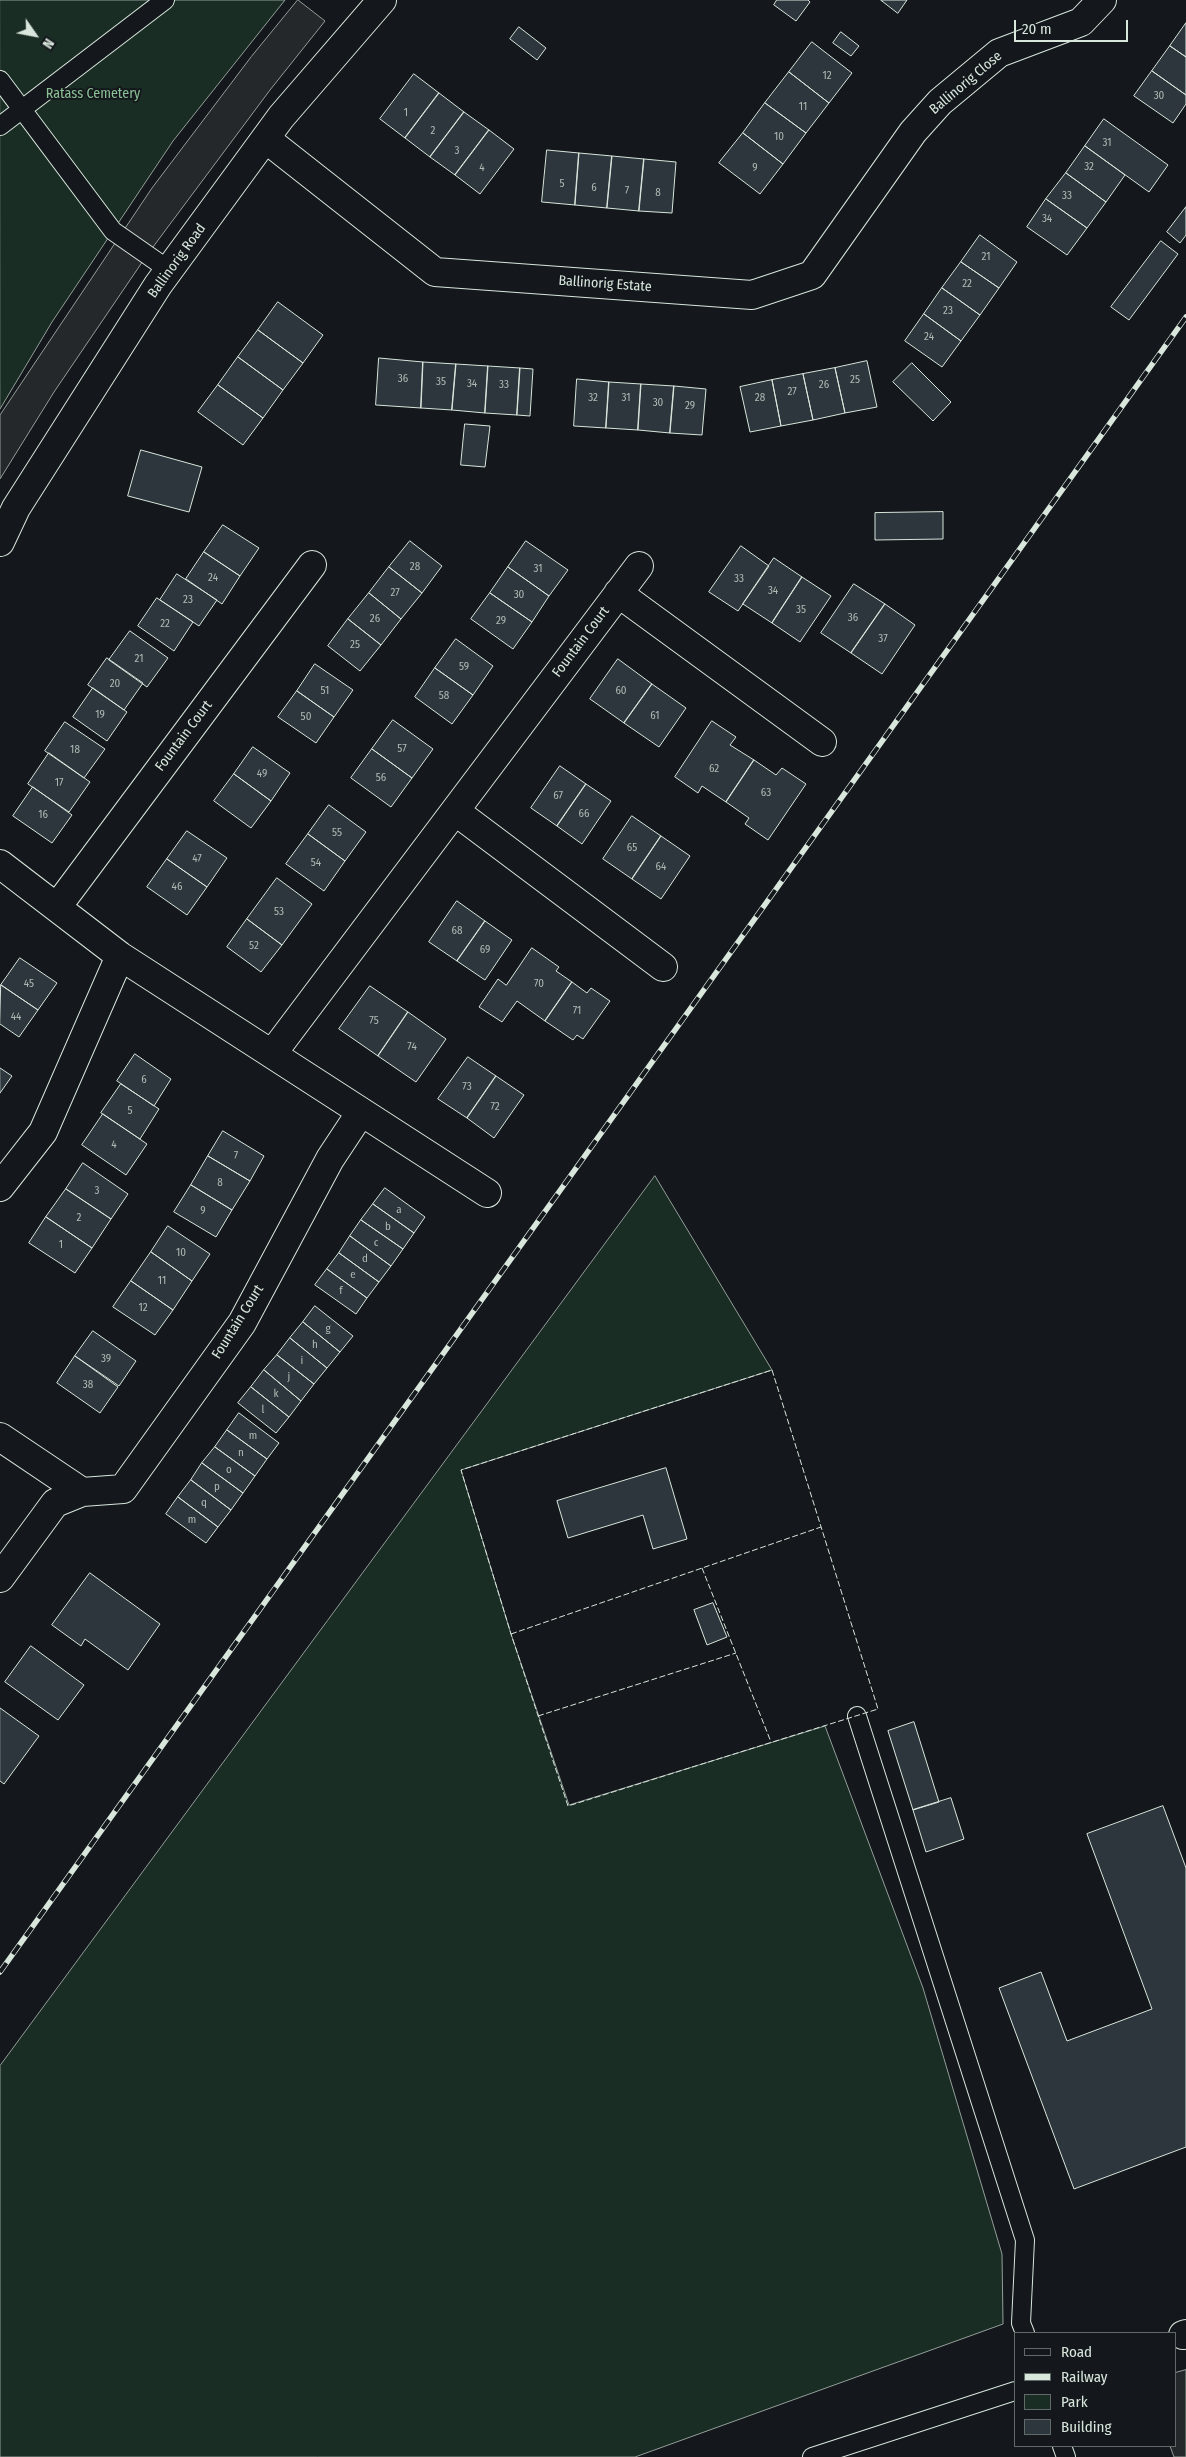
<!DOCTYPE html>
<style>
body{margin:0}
#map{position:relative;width:1186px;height:2457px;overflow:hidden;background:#14181c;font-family:"Fira Sans Condensed",sans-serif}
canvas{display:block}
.legend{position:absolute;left:1014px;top:2332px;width:162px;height:115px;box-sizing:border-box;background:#14181c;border:1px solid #626a69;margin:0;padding:6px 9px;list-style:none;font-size:15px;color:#d8e6dc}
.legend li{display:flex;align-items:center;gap:10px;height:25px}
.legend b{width:25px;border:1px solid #626a69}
.north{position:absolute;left:10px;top:10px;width:50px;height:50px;-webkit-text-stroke:4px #14181c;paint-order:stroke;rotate:123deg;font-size:14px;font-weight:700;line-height:20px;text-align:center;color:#d8e6dc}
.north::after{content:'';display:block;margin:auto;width:18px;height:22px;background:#d8e6dc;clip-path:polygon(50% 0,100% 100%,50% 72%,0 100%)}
.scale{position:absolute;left:1014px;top:20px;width:114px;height:22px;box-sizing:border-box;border:2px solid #d8e6dc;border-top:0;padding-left:6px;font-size:15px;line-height:18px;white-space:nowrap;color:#d8e6dc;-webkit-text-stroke:4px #14181c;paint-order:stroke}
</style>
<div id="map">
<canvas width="1186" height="2457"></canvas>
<ul class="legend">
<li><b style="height:6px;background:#14181c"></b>Road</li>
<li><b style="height:6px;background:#d8e6dc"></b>Railway</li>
<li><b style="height:14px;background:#1a2d24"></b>Park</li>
<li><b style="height:14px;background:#2c363c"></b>Building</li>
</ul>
<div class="north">N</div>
<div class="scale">20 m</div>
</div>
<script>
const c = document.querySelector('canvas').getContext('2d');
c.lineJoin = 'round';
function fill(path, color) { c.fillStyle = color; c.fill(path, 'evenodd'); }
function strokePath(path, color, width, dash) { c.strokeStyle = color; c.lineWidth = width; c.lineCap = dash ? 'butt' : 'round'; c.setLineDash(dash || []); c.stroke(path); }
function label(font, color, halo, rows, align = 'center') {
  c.font = font + ' "Fira Sans Condensed",sans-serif'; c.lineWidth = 4; c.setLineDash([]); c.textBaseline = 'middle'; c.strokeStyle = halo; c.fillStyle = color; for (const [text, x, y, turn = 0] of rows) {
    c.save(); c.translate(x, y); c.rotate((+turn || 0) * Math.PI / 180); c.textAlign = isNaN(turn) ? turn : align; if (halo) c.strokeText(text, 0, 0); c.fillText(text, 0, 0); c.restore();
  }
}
const green = new Path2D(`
 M0 0H285L173 141 52 322 0 409Z
 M655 1176 772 1370 461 1470 511 1634 569 1805 825 1726 923 1988 1002 2254 1003 2324 635 2457H0V2066Z`);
fill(green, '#1a2d24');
strokePath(green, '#939e99', 1);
const parking = new Path2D(`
 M298 0 325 21 270 90 147 255 54 392 0 479V415L152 188 251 57Z
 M1186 2370V2457H1174L1170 2446H1175V2373Z`);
fill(parking, '#24282b');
strokePath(parking, '#939e99', 1);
const building = new Path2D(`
 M777 0H808L810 2 796 21 774 5Z
 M881 0H907L898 13Z
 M1186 23V57L1170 46Z
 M519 27 546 48 537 60 510 39Z
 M841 32 859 46 851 56 833 43Z
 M812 42 852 73 829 103 789 72Z
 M1170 46 1186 57V95L1152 71Z
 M1152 71 1186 95V104L1173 123 1134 96Z
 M789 72 829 103 806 133 765 103Z
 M414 74 439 93 405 138 380 119Z
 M439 93 464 112 430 157 405 138Z
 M765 103 806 133 783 164 743 133Z
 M464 112 489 130 455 175 430 157Z
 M1104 119 1168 165 1149 192 1085 146Z
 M489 130 514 149 480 194 455 175Z
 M743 133 783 164 760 194 719 163Z
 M1085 146 1125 175 1106 202 1066 173Z
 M547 150 579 153 575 205 542 202Z
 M579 153 612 156 607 208 575 205Z
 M612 156 644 159 639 211 607 208Z
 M644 159 676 162 672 213 639 211Z
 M1066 173 1106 202 1087 228 1046 199Z
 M1046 199 1087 228 1067 255 1027 227Z
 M1186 207V235L1180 243 1167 232Z
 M980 235 1017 262 999 288 961 262Z
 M1161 241 1178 254 1129 320 1111 307Z
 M961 262 999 288 980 315 942 288Z
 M942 288 980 315 961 341 924 314Z
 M278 302 323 335 303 363 258 330Z
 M924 314 961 341 942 367 905 341Z
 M258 330 303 363 283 390 238 357Z
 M238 357 283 390 263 418 218 385Z
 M379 358 423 362 421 408 376 405Z
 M867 361 877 407 845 413 835 368Z
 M423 362 456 364 452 410 421 408Z
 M912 363 951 402 933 421 893 382Z
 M456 364 488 366 485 413 452 410Z
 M488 366 520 368 517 415 485 413Z
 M520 368 533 369 530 416 517 415Z
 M835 368 845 413 813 420 803 374Z
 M803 374 813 420 781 426 772 380Z
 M577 379 609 382 606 428 574 426Z
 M772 380 781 426 750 432 740 387Z
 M609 382 641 384 638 430 606 428Z
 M641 384 674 386 670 433 638 430Z
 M218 385 263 418 243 445 198 412Z
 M674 386 706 389 702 435 670 433Z
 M465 424 490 426 485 467 461 465Z
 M141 450 202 467 189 512 128 496Z
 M943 512V539L875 540V513Z
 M223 525 259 548 240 576 204 552Z
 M410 541 442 566 422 593 389 567Z
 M526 541 568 570 549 596 508 567Z
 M741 546 769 566 738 611 709 592Z
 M204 552 240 576 222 604 186 579Z
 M774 558 802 577 772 623 743 604Z
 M389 567 422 593 401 619 369 593Z
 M508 567 549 596 532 622 490 593Z
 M177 574 217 600 199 626 160 600Z
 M802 577 831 596 800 642 772 623Z
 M854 584 885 604 851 653 821 633Z
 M369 593 401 619 381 645 348 619Z
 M490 593 532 622 513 649 471 619Z
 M157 598 193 622 174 651 138 626Z
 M885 604 915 625 882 674 851 653Z
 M348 619 381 645 360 671 328 646Z
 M130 631 168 658 147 687 109 660Z
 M456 639 493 666 473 695 435 668Z
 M107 658 143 683 124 710 88 685Z
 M618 659 652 684 624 723 590 699Z
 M315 664 353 690 334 717 297 691Z
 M435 668 473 695 452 724 415 697Z
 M652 684 686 708 659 747 624 723Z
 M93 688 127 712 107 741 73 717Z
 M297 691 334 717 316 743 278 717Z
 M393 720 433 749 412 778 372 749Z
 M712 721 736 737 730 745 754 760 726 802 702 786 698 793 675 777Z
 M65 722 105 749 84 778 45 751Z
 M253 747 290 773 271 801 234 774Z
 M372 749 412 778 391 807 351 778Z
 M49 753 90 782 69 812 28 784Z
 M754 760 776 775 782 768 806 784 768 840 745 824 749 818 726 802Z
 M560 766 586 784 557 826 531 808Z
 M234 774 271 801 251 828 214 801Z
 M586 784 611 801 582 844 557 826Z
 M33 787 72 815 52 843 13 816Z
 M329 805 366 832 345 861 308 834Z
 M632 816 661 836 632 879 603 859Z
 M187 831 227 858 207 887 167 859Z
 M308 834 345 861 324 891 286 864Z
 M661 836 690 856 661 899 632 879Z
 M167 859 207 887 187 915 147 887Z
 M277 878 312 904 282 945 247 919Z
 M457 901 485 921 457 961 429 942Z
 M247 919 282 945 261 972 227 947Z
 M485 921 512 940 485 980 457 961Z
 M532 948 559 967 556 971 572 982 545 1021 517 1001 502 1022 479 1007 498 979 506 985Z
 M20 958 57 983 38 1010 1 985Z
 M572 982 587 993 591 988 610 1001 583 1039 577 1035 573 1040 545 1021Z
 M1 985 38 1010 19 1037 0 1024Z
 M370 986 408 1012 378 1056 339 1029Z
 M408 1012 446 1039 416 1082 378 1056Z
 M135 1054 171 1079 154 1106 117 1081Z
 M468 1057 496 1076 467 1118 438 1099Z
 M0 1068 12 1076 0 1093Z
 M496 1076 524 1095 494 1138 467 1118Z
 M121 1084 159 1109 140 1139 101 1113Z
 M103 1114 147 1144 126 1175 82 1145Z
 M223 1131 264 1156 250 1181 208 1156Z
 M208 1156 250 1181 232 1210 191 1185Z
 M83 1163 128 1194 111 1219 66 1189Z
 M191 1185 232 1210 216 1237 174 1212Z
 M385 1188 425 1217 414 1233 373 1204Z
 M66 1189 111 1219 92 1248 46 1217Z
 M373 1204 414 1233 403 1249 361 1220Z
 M46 1217 92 1248 75 1273 29 1243Z
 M361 1220 403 1249 391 1266 350 1236Z
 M168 1226 210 1254 192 1281 151 1252Z
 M350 1236 391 1266 379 1282 339 1253Z
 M151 1252 192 1281 173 1310 131 1281Z
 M339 1253 379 1282 367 1298 327 1269Z
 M327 1269 367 1298 356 1314 315 1285Z
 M131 1281 173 1310 155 1335 113 1307Z
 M315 1306 353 1336 340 1352 303 1322Z
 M303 1322 340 1352 327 1368 290 1338Z
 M93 1331 136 1361 119 1386 75 1356Z
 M290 1338 327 1368 314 1384 277 1355Z
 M277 1355 314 1384 301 1401 264 1370Z
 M75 1356 118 1387 100 1413 57 1383Z
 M264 1370 301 1401 289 1417 251 1387Z
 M251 1387 289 1417 276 1433 238 1403Z
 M239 1413 279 1443 267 1459 227 1430Z
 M227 1430 267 1459 255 1476 215 1447Z
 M215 1447 255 1476 243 1493 202 1463Z
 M202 1463 243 1493 231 1510 191 1480Z
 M666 1468 687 1539 653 1549 643 1515 568 1538 557 1501Z
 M191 1480 231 1510 218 1527 178 1497Z
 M178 1497 218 1527 206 1543 166 1514Z
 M90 1573 160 1624 128 1670 85 1639 81 1646 52 1625Z
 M713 1603 727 1637 707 1645 694 1610Z
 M31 1646 84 1685 58 1720 5 1682Z
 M0 1708 39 1736 4 1784 0 1781Z
 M914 1722 939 1802 913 1810 888 1731Z
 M951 1798 964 1839 926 1852 913 1810Z
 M1163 1806 1186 1868V2147L1074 2189 999 1988 1041 1972 1067 2041 1152 2009 1087 1834Z`);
fill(building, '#2c363c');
strokePath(building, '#d8e6dc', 1);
const service = new Path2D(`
 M0 80 113 231 169 270
 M0 126 165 0
 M857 1716 1025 2240 1021 2323 1025 2333
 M1062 2446 1066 2457
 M812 2457 1015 2391`);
const minor = new Path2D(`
 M266 139 435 272 752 295 812 275 913 132 940 102 999 53 1081 22 1102 0
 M618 593 822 742
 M455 811 663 967
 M0 864 120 956 487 1193
 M57 907 312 565
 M272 1054 639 566
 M0 1187 43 1132 120 956
 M0 1437 82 1492
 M0 1578 55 1503 82 1492 123 1489 242 1323 330 1159 361 1112
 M1183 2335 1186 2334`);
const tertiary = new Path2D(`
 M0 542 16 508 158 285 281 117 382 0`);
strokePath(service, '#d8e6dc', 20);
strokePath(minor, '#d8e6dc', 30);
strokePath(tertiary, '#d8e6dc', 30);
strokePath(service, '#14181c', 18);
strokePath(minor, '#14181c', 28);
strokePath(tertiary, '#14181c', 28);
const rail = new Path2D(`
 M0 1972 1186 317`);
strokePath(rail, '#d8e6dc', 5.5);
strokePath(rail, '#14181c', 4, [11]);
strokePath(new Path2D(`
 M772 1370 878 1709 568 1806 511 1634 461 1470Z
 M702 1568 771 1742
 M511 1634 821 1527
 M538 1716 736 1653`), '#d8e6dc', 1, [6, 2.5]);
label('11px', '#adbab4', null, [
 ["12",827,76],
 ["30",1159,96],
 ["11",803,107],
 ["1",406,113],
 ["2",433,131],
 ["10",779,137],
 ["31",1107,143],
 ["3",457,151],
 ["32",1089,167],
 ["4",482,168],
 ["9",755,168],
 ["5",562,184],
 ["6",594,188],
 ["7",627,191],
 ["8",658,193],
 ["33",1067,196],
 ["34",1047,219],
 ["21",986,257],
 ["22",967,284],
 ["23",948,311],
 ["24",929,337],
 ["36",403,379],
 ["25",855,380],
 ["35",441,382],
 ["34",472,384],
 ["33",504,385],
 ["26",824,385],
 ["27",792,392],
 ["32",593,398],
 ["31",626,398],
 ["28",760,398],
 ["30",658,403],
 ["29",690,406],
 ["28",415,567],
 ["31",538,569],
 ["24",213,578],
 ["33",739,579],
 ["34",773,591],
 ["27",395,593],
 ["30",519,595],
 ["23",188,600],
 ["35",801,610],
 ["36",853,618],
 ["26",375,619],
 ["29",501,621],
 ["22",165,624],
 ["37",883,639],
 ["25",355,645],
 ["21",139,659],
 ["59",464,667],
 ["20",115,684],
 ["51",325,691],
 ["60",621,691],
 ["58",444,696],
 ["19",100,715],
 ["61",655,716],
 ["50",306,717],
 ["57",402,749],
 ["18",75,750],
 ["62",714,769],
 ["49",262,774],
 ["56",381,778],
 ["17",59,783],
 ["63",766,793],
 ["67",558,796],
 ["66",584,814],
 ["16",43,815],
 ["55",337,833],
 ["65",632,848],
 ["47",197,859],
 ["54",316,863],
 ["64",661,867],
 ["46",177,887],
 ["53",279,912],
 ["68",457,931],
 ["52",254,946],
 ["69",485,950],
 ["45",29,984],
 ["70",539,984],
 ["71",577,1011],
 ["44",16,1017],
 ["75",374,1021],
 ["74",412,1047],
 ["6",144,1080],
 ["73",467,1087],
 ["72",495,1107],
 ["5",130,1111],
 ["4",114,1145],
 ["7",236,1156],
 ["8",220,1183],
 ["3",97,1191],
 ["a",399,1210],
 ["9",203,1211],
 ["2",79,1218],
 ["b",388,1227],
 ["c",376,1243],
 ["1",61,1245],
 ["10",181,1253],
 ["d",365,1259],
 ["e",353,1275],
 ["11",162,1281],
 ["f",341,1291],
 ["12",143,1308],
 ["g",328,1329],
 ["h",315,1345],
 ["39",106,1359],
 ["i",302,1361],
 ["j",289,1377],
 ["38",88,1385],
 ["k",276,1394],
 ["l",263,1410],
 ["m",253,1436],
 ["n",241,1453],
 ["o",229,1470],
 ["p",217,1487],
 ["q",204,1503],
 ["m",192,1520]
]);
label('14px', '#d8e6dc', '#14181c', [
 ["Ballinorig Close",966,83,-40],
 ["Ballinorig Road",177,261,-54],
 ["Ballinorig Estate",605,284,4],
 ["Fountain Court",581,642,-53],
 ["Fountain Court",184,736,-53],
 ["Fountain Court",238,1322,-58]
]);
label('14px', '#8ac095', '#14181c', [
 ["Ratass Cemetery",93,94]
]);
</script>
